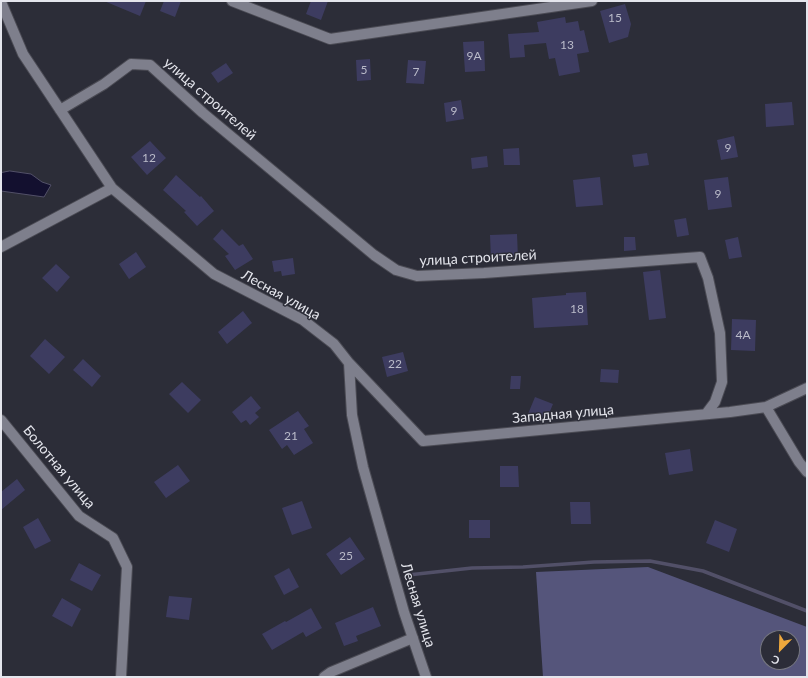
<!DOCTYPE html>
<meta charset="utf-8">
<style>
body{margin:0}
#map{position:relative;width:808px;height:678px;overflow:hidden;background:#2c2d38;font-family:Lato,sans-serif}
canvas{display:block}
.frame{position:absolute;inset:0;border:2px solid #e4e5ec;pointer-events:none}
.north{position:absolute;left:760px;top:630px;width:40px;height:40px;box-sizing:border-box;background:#2c2d38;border:1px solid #767780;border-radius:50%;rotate:203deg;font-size:11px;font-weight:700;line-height:16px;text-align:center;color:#e4e5ec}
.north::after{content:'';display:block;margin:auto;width:14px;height:18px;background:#eea83c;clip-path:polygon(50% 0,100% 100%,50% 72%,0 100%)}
</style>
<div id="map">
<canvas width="808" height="678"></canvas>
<div class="frame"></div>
<div class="north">С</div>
</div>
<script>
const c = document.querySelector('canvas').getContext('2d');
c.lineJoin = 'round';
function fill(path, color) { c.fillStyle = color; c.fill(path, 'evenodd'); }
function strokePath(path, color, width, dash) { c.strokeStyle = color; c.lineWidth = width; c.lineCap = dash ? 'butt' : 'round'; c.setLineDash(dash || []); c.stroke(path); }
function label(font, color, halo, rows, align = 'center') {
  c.font = font + ' Lato,sans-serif'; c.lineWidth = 3; c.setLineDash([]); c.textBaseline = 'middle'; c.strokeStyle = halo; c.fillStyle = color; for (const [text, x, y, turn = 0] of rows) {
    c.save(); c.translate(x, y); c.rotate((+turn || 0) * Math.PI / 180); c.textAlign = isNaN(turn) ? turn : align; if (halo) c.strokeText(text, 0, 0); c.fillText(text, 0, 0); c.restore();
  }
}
fill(new Path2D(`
 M648 567 807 627V677H543L536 572ZM768 638H792V662H768Z`), '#55557b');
const water = new Path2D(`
 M10 171 31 174 42 182 51 185 44 197 1 191V173Z`);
fill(water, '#13102f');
strokePath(water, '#525068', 1);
strokePath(new Path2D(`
 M408 575 472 568 523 567 594 562 650 561 703 571 807 611`), '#525068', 3.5);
fill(new Path2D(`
 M104 1H146L140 16Z
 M164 1H181L175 17 160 11Z
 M311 1H328L321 20 306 14Z
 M625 4 631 24 628 37 609 43 600 11Z
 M565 17 566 23 578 21 580 31 584 30 589 52 577 54 580 72 559 76 555 58 549 59 546 43 524 45 525 57 510 58 508 34 539 32 537 22Z
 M484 41 485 71 465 72 463 42Z
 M370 59 371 80 357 81 356 60Z
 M408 60 426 61 424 84 406 83Z
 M226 63 233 73 218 83 211 73Z
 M461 100 464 119 446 122 444 103Z
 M792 102 794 125 766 127 765 104Z
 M734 136 738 157 721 160 717 140Z
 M150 141 166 158 147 175 131 157Z
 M519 148 520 165H504L503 149Z
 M647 153 649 165 634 167 632 155Z
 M487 156 488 167 472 169 471 158Z
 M176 175 200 197 201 196 214 211 197 226 184 212 186 211 163 190Z
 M600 177 603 205 576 207 573 180Z
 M728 177 732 207 708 210 704 180Z
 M686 218 689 235 677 237 674 220Z
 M222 229 239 246 243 244 253 259 235 270 225 256 229 254 213 239Z
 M517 234 518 258 491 259 490 235Z
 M624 237H635L636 250 624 251Z
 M738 237 742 257 729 259 725 240Z
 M136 252 146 267 129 279 119 264Z
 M293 258 295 274 282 276 281 271 274 272 272 261Z
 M56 264 70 277 57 292 42 278Z
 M660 270 666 318 649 320 643 272Z
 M586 292 588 325 534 328 532 298 566 295V293Z
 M243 311 252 323 227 344 218 332Z
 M732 319 756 320 755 351 731 350Z
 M45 339 65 357 49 374 30 356Z
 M403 352 408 371 387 377 382 357Z
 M83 359 101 376 92 387 73 370Z
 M601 369 619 370 618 383 600 382Z
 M511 376H521L520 389H510Z
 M182 382 201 400 188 413 169 394Z
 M251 396 261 408 255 413 259 417 250 425 246 420 241 423 232 412Z
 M535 397 553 404 546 421 528 414Z
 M298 411 309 426 304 429 313 443 294 455 287 445 282 449 269 430Z
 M690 449 693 471 669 475 665 453Z
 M178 465 190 481 166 498 154 482Z
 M500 466H518L519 487H500Z
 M17 479 25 490 1 510V492Z
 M302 501 312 528 292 535 282 508Z
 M570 502H590L591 524H571Z
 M38 518 51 541 35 549 23 527Z
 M469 520H490V538H469Z
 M715 520 737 529 729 552 706 543Z
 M350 537 365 559 341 575 326 554Z
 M79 563 101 575 92 591 70 580Z
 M289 568 299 587 284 595 274 576Z
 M169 596 192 598 189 620 166 617Z
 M62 598 81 609 72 627 52 616Z
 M373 607 381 626 356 636 358 641 344 646 335 623Z
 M311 608 322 628 306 637 303 632 272 650 262 634 285 621 286 622Z`), '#3d3c60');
const minor = new Path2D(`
 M232 1 330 39 592 1
 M1 2 23 54 112 188 214 274 303 320 334 344 349 363 352 415 363 467 404 612 426 677
 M60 110 104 84 131 64 150 65 203 113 374 255 396 270 417 276 484 273 700 257 708 278 720 333 722 382 715 402 706 414
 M1 247 112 188
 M349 363 423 441 730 412 766 407 807 388
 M766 407 799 462 807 472
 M1 420 79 516 113 538 127 567 121 677
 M324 677 331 672 413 638`);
strokePath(minor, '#4b4b54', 12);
strokePath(minor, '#7e7f8c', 10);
label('12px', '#babbc9', null, [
 ["15",615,18],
 ["13",567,45],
 ["9А",474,56],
 ["5",364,70],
 ["7",416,72],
 ["9",454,111],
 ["9",728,148],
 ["12",149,158],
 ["9",718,194],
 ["18",577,309],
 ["4А",743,335],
 ["22",395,364],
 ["21",291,436],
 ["25",346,556]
]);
label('14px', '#e4e5ec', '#2c2d38', [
 ["улица строителей",210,99,41],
 ["улица строителей",478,258,-3],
 ["Лесная улица",281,295,29],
 ["Западная улица",563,414,-5],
 ["Болотная улица",59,467,50],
 ["Лесная улица",418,605,73]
]);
</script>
